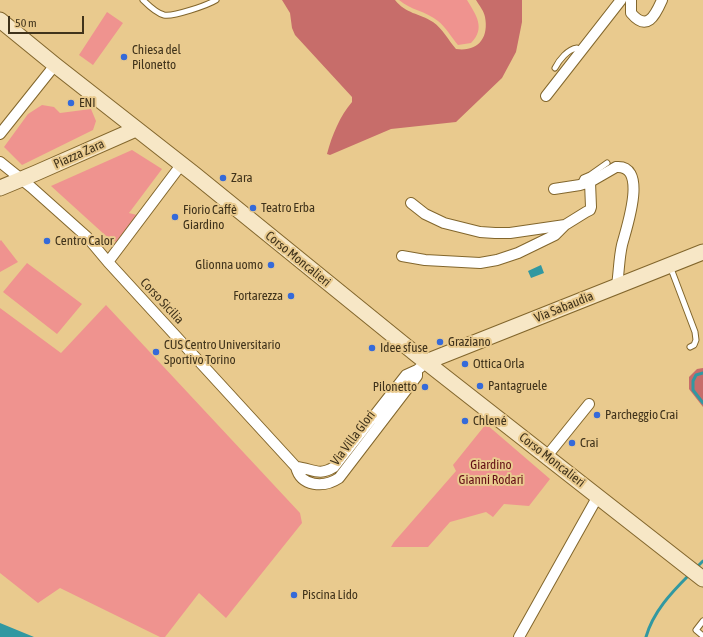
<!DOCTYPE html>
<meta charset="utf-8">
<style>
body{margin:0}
#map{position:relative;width:703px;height:637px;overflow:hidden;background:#e9ca8e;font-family:"Asap Condensed",sans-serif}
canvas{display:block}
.scale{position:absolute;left:8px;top:16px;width:76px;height:18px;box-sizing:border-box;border:2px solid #40331b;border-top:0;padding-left:5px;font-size:12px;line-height:14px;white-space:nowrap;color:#40331b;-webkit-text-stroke:3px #e9ca8e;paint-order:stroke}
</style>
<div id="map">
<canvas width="703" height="637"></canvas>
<div class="scale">50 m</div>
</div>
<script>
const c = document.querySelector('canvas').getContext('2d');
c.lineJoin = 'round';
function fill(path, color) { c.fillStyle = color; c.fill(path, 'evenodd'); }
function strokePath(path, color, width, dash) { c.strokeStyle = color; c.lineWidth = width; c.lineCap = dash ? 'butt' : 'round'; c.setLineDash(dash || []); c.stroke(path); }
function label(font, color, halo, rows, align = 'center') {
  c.font = font + ' "Asap Condensed",sans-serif'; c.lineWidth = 4; c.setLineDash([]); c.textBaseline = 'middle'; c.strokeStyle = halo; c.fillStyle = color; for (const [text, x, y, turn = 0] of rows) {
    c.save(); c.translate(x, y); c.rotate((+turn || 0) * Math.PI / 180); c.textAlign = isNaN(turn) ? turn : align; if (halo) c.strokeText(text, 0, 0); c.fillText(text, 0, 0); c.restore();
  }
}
fill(new Path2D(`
 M399 0H467C476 15 486 28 471 43L458 45C452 38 445 26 438 21 426 11 410 10 399 0Z
 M107 12 123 23 93 65 79 55Z
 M42 105 54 107 60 113 91 109 96 121 93 130 22 165 4 147 28 114Z
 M132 150 162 169 129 213 137 215 116 242 105 235 51 186Z
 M1 240 18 262 0 272V241Z
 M27 263 82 304 57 334 3 292Z
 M106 305 300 513 302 523 226 618 199 593 165 637H160L60 588 38 603 0 573V308L61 353Z
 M486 424 550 479 529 506 504 504 493 517 486 512 450 522 428 547H391L394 542 456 471 453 465Z`), '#ef938f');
fill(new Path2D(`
 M282 0H395C406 14 419 13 433 22 443 29 448 40 456 49 478 52 489 38 485 17 484 11 479 5 476 0H522V22L516 52 502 78 456 122 391 129 330 155 327 154C332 135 340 116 352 102V97L295 35 292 28 290 13Z
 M703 368V407L689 389V377L697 369Z`), '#c76d6a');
fill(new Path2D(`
 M541 265 544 273 531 278 528 271Z
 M0 623 34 637H0Z`), '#3198a1');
strokePath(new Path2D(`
 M703 373 696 375 693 381V390L703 403
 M696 568 703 561
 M646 637C653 612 671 593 689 575`), '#3198a1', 3);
const lane = new Path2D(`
 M143 0C148 5 156 13 164 15 173 17 208 5 216 0
 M555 68C559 60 568 49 577 48L581 51
 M580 184 583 178 590 175 607 163
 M670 266 695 332 696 340 694 345 690 347
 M703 621 696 630 703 636`);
const street = new Path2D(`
 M631 0V13C647 32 655 16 662 0
 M546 96 621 0
 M0 134 55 65
 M0 162 31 187 87 237 108 262 296 467C301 487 324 488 339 478L417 376V370
 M554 189 580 185 590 182 616 167C649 164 626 229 622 245 619 258 619 272 617 285
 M411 203 425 214 444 223 480 232 495 233H510L565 225 586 212 590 210 591 207 590 182
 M402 256 425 260 480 263 497 260 518 253 555 235 565 225
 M108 262 181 165
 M547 456 589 404
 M296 467C312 468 318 477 334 467L406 375 417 370 421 367
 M519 637 598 496`);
const secondary = new Path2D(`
 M0 20 55 65 194 174 417 355 703 579
 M0 188 36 173 136 129
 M426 362 703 252`);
strokePath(lane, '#82662c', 7);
strokePath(street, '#82662c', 12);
strokePath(secondary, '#82662c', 17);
strokePath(lane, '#fff', 5);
strokePath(street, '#fff', 10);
strokePath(secondary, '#f7e7c6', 15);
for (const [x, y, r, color] of [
 [124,57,4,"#356ad9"],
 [71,103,4,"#356ad9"],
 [223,178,4,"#356ad9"],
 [253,208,4,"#356ad9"],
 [175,217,4,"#356ad9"],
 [47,241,4,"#356ad9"],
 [271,265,4,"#356ad9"],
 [291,296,4,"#356ad9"],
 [440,342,4,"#356ad9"],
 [372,348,4,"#356ad9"],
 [156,352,4,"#356ad9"],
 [465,364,4,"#356ad9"],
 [480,386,4,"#356ad9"],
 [425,387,4,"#356ad9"],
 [597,415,4,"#356ad9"],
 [465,421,4,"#356ad9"],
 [572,443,4,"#356ad9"],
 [294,595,4,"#356ad9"]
]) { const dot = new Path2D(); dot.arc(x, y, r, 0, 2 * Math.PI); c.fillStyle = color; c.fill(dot); strokePath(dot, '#e9ca8e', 1.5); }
label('13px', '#40331b', '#e9ca8e', [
 ["Chiesa del",132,50],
 ["Pilonetto",132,65],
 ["ENI",79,103],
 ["Zara",231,178],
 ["Teatro Erba",261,208],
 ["Fiorio Caffè",183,210],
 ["Giardino",183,225],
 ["Centro Calor",55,241],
 ["Glionna uomo",263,265,"right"],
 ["Fortarezza",283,296,"right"],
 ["Graziano",448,342],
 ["CUS Centro Universitario",164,345],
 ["Sportivo Torino",164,360],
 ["Idee sfuse",380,348],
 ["Ottica Orla",473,364],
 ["Pantagruele",488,386],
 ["Pilonetto",417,387,"right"],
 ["Parcheggio Crai",605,415],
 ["Chlené",473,421],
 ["Crai",580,443],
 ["Piscina Lido",302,595]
], 'left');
label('13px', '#40331b', '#e9ca8e', [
 ["Piazza Zara",79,154,-24],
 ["Corso Moncalieri",298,259,39],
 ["Corso Sicilia",162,301,47],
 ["Via Sabaudia",564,307,-22],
 ["Via Villa Glori",353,438,-53],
 ["Corso Moncalieri",552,460,38]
]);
label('13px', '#630f15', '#e9ca8e', [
 ["Giardino",491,465],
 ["Gianni Rodari",491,480]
]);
</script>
